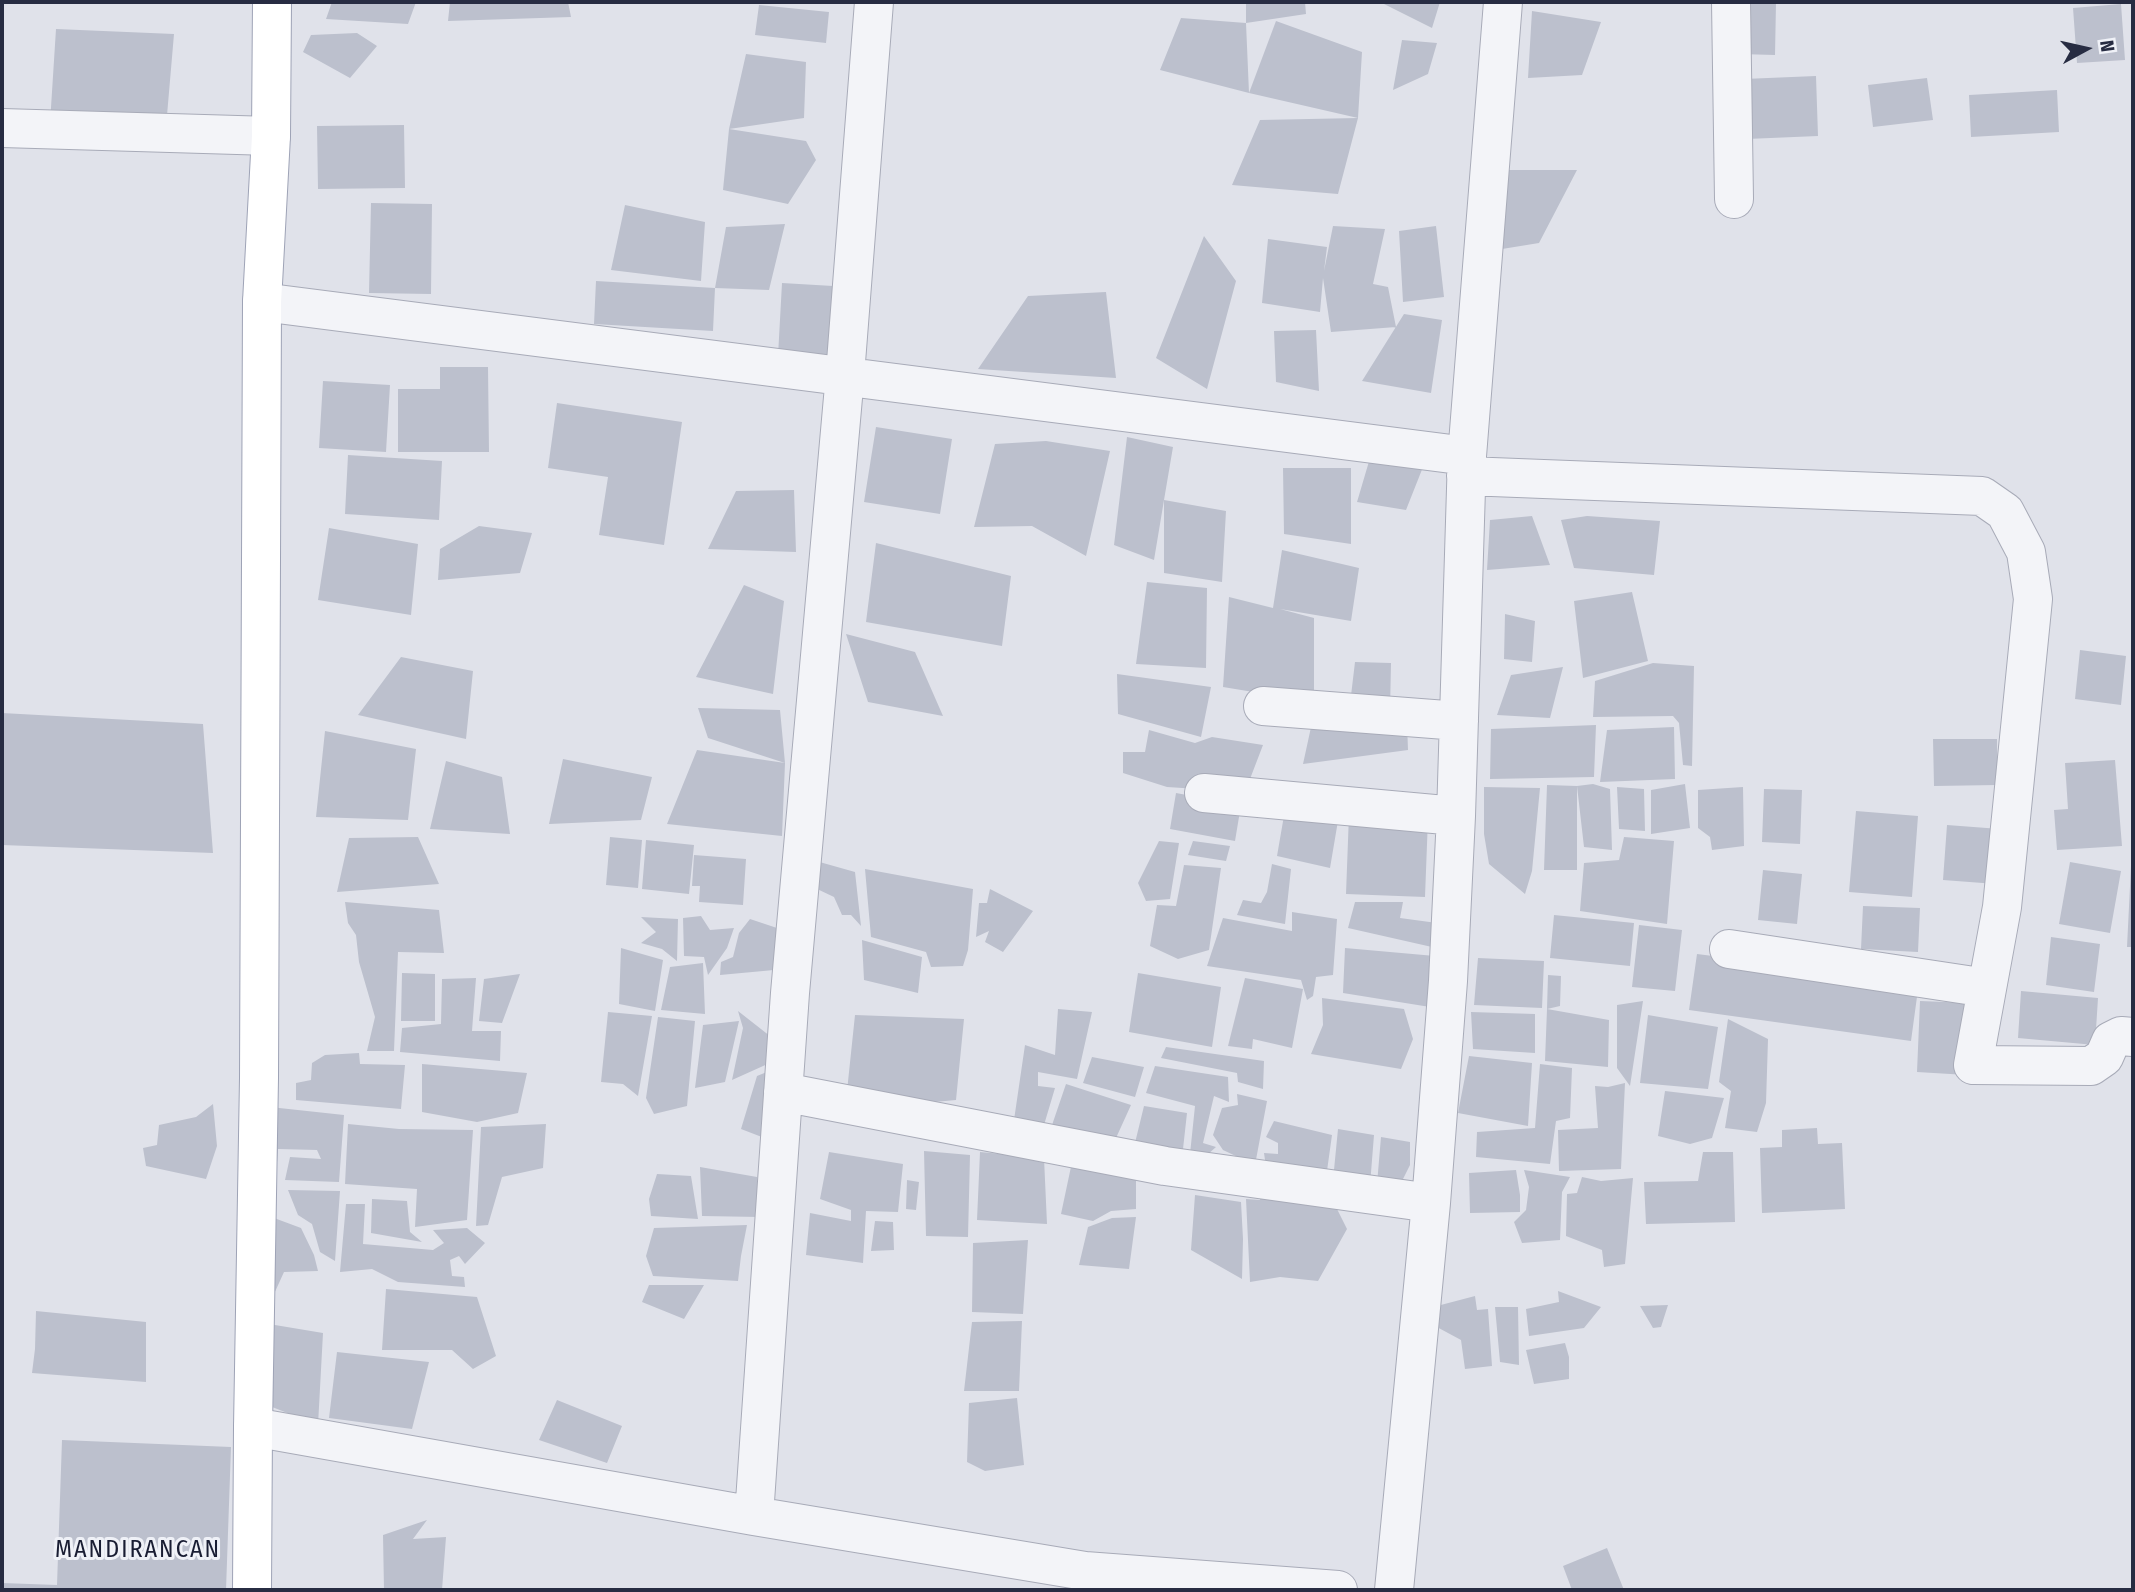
<!DOCTYPE html>
<style>
body{margin:0}
#map{position:relative;width:2135px;height:1592px;overflow:hidden;background:#e0e2ea;font-family:"Fira Sans Condensed",sans-serif}
canvas{display:block}
.frame{position:absolute;inset:0;border:4px solid #272c42;pointer-events:none}
.north{position:absolute;left:2051px;top:14px;width:70px;height:70px;-webkit-text-stroke:5px #eff1f7;paint-order:stroke;rotate:82deg;font-size:19px;font-weight:700;line-height:28px;text-align:center;color:#272c42}
.north::after{content:'';display:block;margin:auto;width:24px;height:32px;background:#272c42;clip-path:polygon(50% 0,100% 100%,50% 72%,0 100%)}
</style>
<div id="map">
<canvas width="2135" height="1592"></canvas>
<div class="frame"></div>
<div class="north">N</div>
</div>
<script>
const c = document.querySelector('canvas').getContext('2d');
c.lineJoin = 'round';
function fill(path, color) { c.fillStyle = color; c.fill(path, 'evenodd'); }
function strokePath(path, color, width, dash) { c.strokeStyle = color; c.lineWidth = width; c.lineCap = dash ? 'butt' : 'round'; c.setLineDash(dash || []); c.stroke(path); }
function label(font, color, halo, rows, align = 'center') {
  c.font = font + ' "Fira Sans Condensed",sans-serif'; c.lineWidth = 6; c.setLineDash([]); c.textBaseline = 'middle'; c.strokeStyle = halo; c.fillStyle = color; for (const [text, x, y, turn = 0] of rows) {
    c.save(); c.translate(x, y); c.rotate((+turn || 0) * Math.PI / 180); c.textAlign = isNaN(turn) ? turn : align; if (halo) c.strokeText(text, 0, 0); c.fillText(text, 0, 0); c.restore();
  }
}
fill(new Path2D(`
 M332 2H416L408 24 326 19Z
 M450 2H568L571 17 448 21Z
 M1246 2H1305L1306 14 1246 23Z
 M1380 2H1440L1432 28Z
 M1740 3H1776L1775 55 1739 54Z
 M2121 4 2125 60 2077 63 2073 8Z
 M759 5 829 12 826 43 755 35Z
 M1532 11 1601 22 1582 75 1528 78Z
 M1181 18 1246 23 1249 93 1160 70Z
 M1276 21 1362 52 1358 118 1338 194 1232 185 1260 120 1358 118 1249 93Z
 M56 29 174 34 166 127 50 123Z
 M357 33 377 46 350 78 303 52 311 35Z
 M1402 40 1437 43 1428 74 1393 90Z
 M746 54 806 62 804 118 729 129 806 141 816 160 788 204 723 190 729 129Z
 M1816 76 1818 136 1747 139 1744 79Z
 M1927 78 1933 120 1873 127 1868 85Z
 M2057 90 2059 132 1971 137 1969 95Z
 M404 125 405 188 318 189 317 126Z
 M1502 170H1577L1539 243 1502 249Z
 M371 203 432 204 431 294 369 293Z
 M625 205 705 222 701 281 611 270Z
 M785 224 769 290 715 288 726 227Z
 M1333 226 1385 229 1373 284 1388 287 1396 327 1331 332 1323 278 1320 312 1262 303 1268 239 1327 247 1324 271Z
 M1436 226 1444 297 1403 302 1399 231Z
 M1204 236 1236 281 1207 389 1156 358Z
 M596 281 715 288 713 331 594 324Z
 M782 283 833 286 829 358 778 356Z
 M1106 292 1116 378 978 369 1028 296Z
 M1404 314 1442 320 1431 393 1362 381Z
 M1316 330 1319 391 1276 382 1274 331Z
 M440 367H488L489 452H398V389H440Z
 M323 381 390 385 386 452 319 448Z
 M557 403 682 422 664 545 599 535 608 477 548 468Z
 M876 427 952 439 940 514 864 502Z
 M1127 437 1173 447 1164 500 1226 511 1222 582 1164 573V500L1154 560 1114 545Z
 M1046 441 1110 451 1086 556 1032 526 974 527 995 444Z
 M348 455 442 461 439 520 345 514Z
 M1370 458 1423 467 1406 510 1357 502Z
 M1283 468H1351V544L1284 534Z
 M794 490 796 552 708 549 736 491Z
 M1532 516 1550 565 1487 570 1490 520Z
 M1587 516 1660 521 1654 575 1574 568 1561 520Z
 M479 526 532 533 520 573 438 580 440 549Z
 M329 528 418 544 411 615 318 600Z
 M876 543 1011 576 1002 646 866 622Z
 M1282 550 1359 568 1351 621 1280 609 1314 618V702L1223 687 1229 597 1273 608Z
 M1147 582 1207 588 1206 668 1136 664Z
 M744 585 784 601 773 694 696 677Z
 M1632 592 1648 661 1583 678 1574 601Z
 M1505 614 1535 621 1532 662 1504 659Z
 M846 634 915 652 943 716 868 702Z
 M2080 650 2126 656 2121 705 2075 699Z
 M401 657 473 671 466 739 358 715Z
 M1355 662 1391 663 1390 711 1350 704Z
 M1653 663 1694 666 1692 766 1683 765 1679 723 1673 716 1593 717 1595 681Z
 M1563 667 1550 718 1497 715 1511 675Z
 M1117 674 1211 687 1201 737 1118 714Z
 M698 708 780 710 785 763 708 738Z
 M2 713 203 724 213 853 2 845Z
 M1313 718 1407 723 1408 750 1303 764Z
 M1596 725 1594 777 1490 779 1491 729Z
 M1674 727 1675 779 1600 782 1607 730Z
 M1149 730 1195 743 1212 737 1263 745 1245 792 1167 787 1123 773V752H1145Z
 M325 731 416 749 408 820 316 817Z
 M1933 739H1997V785L1934 786Z
 M697 750 785 763 782 836 667 824Z
 M563 759 652 777 641 820 549 824Z
 M2115 760 2122 846 2057 850 2054 810 2068 809 2065 763Z
 M446 761 502 777 510 834 430 829Z
 M1593 784 1610 789 1612 850 1584 847 1577 786V870H1544L1547 785 1577 786Z
 M1685 784 1690 828 1651 834V790Z
 M1484 787 1540 788 1532 871 1525 894 1489 864 1484 834Z
 M1617 787 1644 789 1645 831 1619 829Z
 M1743 787 1744 846 1712 850 1710 837 1698 828V790Z
 M1764 789 1802 790 1800 844 1762 842Z
 M1176 793 1241 805 1235 841 1170 829Z
 M1286 804 1340 809 1330 868 1277 856Z
 M1856 811 1918 816 1912 897 1849 892Z
 M1349 814 1428 818 1425 897 1346 894Z
 M1947 825 2000 829 1996 884 1943 880Z
 M418 837 439 884 337 892 349 838Z
 M610 837 642 840 638 888 606 885Z
 M1624 837 1674 841 1667 924 1580 911 1584 863 1619 860Z
 M646 840 694 845 689 894 642 889Z
 M1159 841 1179 843 1170 899 1146 901 1138 883Z
 M1193 841 1230 846 1226 861 1188 855Z
 M694 855 746 859 743 905 699 902 700 886H692Z
 M816 861 855 872 861 926 851 915H842L834 897 815 888Z
 M2070 862 2121 871 2110 933 2059 924Z
 M1272 864 1291 869 1285 924 1237 915 1243 900 1261 903 1267 892Z
 M1184 865 1221 868 1209 950 1178 959 1150 946 1157 905 1176 906Z
 M2131 866H2133V947H2127Z
 M865 869 973 889 968 950 963 966 931 967 926 952 871 937Z
 M1763 870 1802 874 1797 924 1758 920Z
 M990 889 1033 911 1003 952 985 942 989 931 976 937 979 903H987Z
 M345 902 439 910 444 953 398 952 394 1051H367L375 1017 359 962 356 935 348 923Z
 M1355 902H1403L1400 918 1437 923 1432 947 1348 928Z
 M1863 906 1920 908 1918 952 1861 949Z
 M1292 912 1337 919 1333 975 1316 977 1313 996 1307 1000 1301 980 1207 966 1223 918 1292 931Z
 M1554 915 1634 923 1630 966 1550 958Z
 M701 916 710 930 734 928 727 948 708 975 704 957 684 956 683 918Z
 M641 917 678 919 677 961 662 949 641 943 656 932Z
 M750 919 783 930 774 970 720 975 721 962 733 957 739 933Z
 M1639 925 1682 930 1675 991 1632 987Z
 M2051 937 2100 944 2094 992 2046 985Z
 M862 940 922 957 918 993 864 980Z
 M621 948 663 960 655 1011 619 1004Z
 M1345 948 1435 956 1430 1007 1343 993Z
 M1697 954 1919 982 1911 1041 1689 1010Z
 M1478 958 1544 961 1542 1008 1474 1005Z
 M703 963 705 1014 661 1010 670 967Z
 M402 973 435 974V1021H401Z
 M1138 973 1221 987 1212 1047 1129 1032Z
 M520 974 502 1023 479 1021 484 979Z
 M1548 975 1561 976 1560 1006 1547 1009Z
 M476 978 472 1031H501L500 1061 400 1052 402 1028 441 1024 442 979Z
 M1245 978 1303 989 1292 1048 1253 1039 1252 1049 1228 1046Z
 M2021 991 2098 998 2095 1045 2018 1038Z
 M1322 998 1404 1009 1413 1039 1401 1069 1311 1054 1323 1025Z
 M1643 1001 1630 1086 1617 1068V1005Z
 M1920 1001 1970 1003 1967 1075 1917 1072Z
 M1058 1009 1092 1012 1077 1079 1038 1072V1086L1055 1088 1044 1125 1014 1120 1025 1045 1055 1055Z
 M1547 1009 1609 1020 1608 1067 1545 1061Z
 M738 1011 775 1040 772 1062 732 1080 743 1028Z
 M608 1012 652 1016 638 1096 623 1084 601 1082Z
 M1471 1012 1535 1014V1053L1473 1049Z
 M855 1015 964 1019 956 1100 901 1105 847 1091Z
 M1648 1015 1718 1027 1708 1089 1640 1083Z
 M658 1017 695 1021 687 1106 654 1114 646 1098Z
 M1728 1019 1768 1039 1766 1103 1757 1132 1725 1128 1731 1091 1719 1082Z
 M739 1021 725 1082 695 1088 703 1025Z
 M1166 1047 1264 1061 1263 1089 1238 1082 1237 1073 1161 1058Z
 M359 1053 360 1064 405 1065 401 1109 296 1100V1083L311 1080 312 1063 325 1055Z
 M1469 1056 1532 1063 1528 1126 1458 1113Z
 M1092 1057 1144 1067 1135 1097 1083 1083Z
 M422 1064 527 1073 518 1113 477 1122 422 1112Z
 M1540 1064 1572 1068 1570 1118 1556 1121 1550 1164 1476 1157 1477 1132 1535 1128Z
 M1155 1066 1228 1077 1229 1102 1214 1096 1203 1143 1216 1147 1198 1163 1190 1154 1195 1106 1146 1093Z
 M779 1067 767 1139 741 1129 757 1076Z
 M1625 1083 1621 1169 1559 1171 1558 1130 1598 1128 1595 1086 1608 1087Z
 M1066 1084 1131 1105 1116 1138 1051 1128Z
 M1665 1091 1724 1098 1712 1138 1690 1144 1658 1136Z
 M1237 1094 1267 1101 1255 1165 1223 1150 1213 1135 1222 1108 1238 1105Z
 M213 1104 217 1146 206 1179 146 1166 143 1148 157 1145 159 1125 196 1117Z
 M1144 1106 1187 1113 1183 1149 1134 1147Z
 M270 1107 344 1115 339 1182 285 1180 290 1157 321 1159 317 1150 278 1149 276 1177Z
 M1274 1121 1332 1135 1326 1178 1266 1167 1264 1153 1278 1154V1143L1266 1137Z
 M348 1124 399 1129 473 1130 467 1220 415 1227 417 1189 345 1184Z
 M546 1124 543 1168 502 1177 488 1225 476 1226 481 1127Z
 M1817 1128 1818 1144 1842 1143 1845 1209 1762 1213 1760 1148 1782 1147V1130Z
 M1338 1129 1374 1135 1370 1185 1333 1180Z
 M1381 1137 1410 1142V1165L1397 1191 1377 1184Z
 M924 1151 970 1155 968 1237 926 1236Z
 M829 1152 903 1164 898 1212 866 1211 863 1263 806 1255 810 1213 851 1221V1210L820 1199Z
 M980 1152 1044 1158 1047 1224 977 1220Z
 M1703 1152H1733L1735 1222 1646 1224 1644 1182 1698 1181Z
 M1072 1162 1136 1172V1209L1111 1211 1093 1221 1061 1214Z
 M700 1167 757 1177 760 1217 702 1216Z
 M1516 1170 1520 1195V1212L1470 1213 1469 1173Z
 M1524 1170 1570 1177 1562 1192 1560 1240 1522 1243 1514 1222 1526 1210 1529 1187Z
 M657 1174 691 1176 698 1219 651 1216 649 1199Z
 M1582 1177 1601 1181 1633 1178 1625 1264 1604 1267 1602 1250 1566 1236 1567 1194 1577 1193Z
 M907 1180 919 1182 916 1210 906 1209Z
 M1259 1187 1331 1197 1347 1229 1318 1281 1280 1277 1250 1282 1246 1199 1260 1200Z
 M288 1190 340 1191 335 1261 320 1252 312 1224 298 1215Z
 M1195 1195 1241 1202 1243 1239 1242 1279 1191 1250Z
 M372 1199 407 1201 410 1232 422 1242 371 1233Z
 M346 1204H365L363 1244 433 1250 444 1243 433 1230 467 1228 485 1243 465 1264 459 1256 450 1260 452 1276 464 1277 465 1287 398 1282 372 1269 340 1272Z
 M266 1215 301 1228 314 1255 318 1271 284 1272 274 1294Z
 M1136 1217 1129 1269 1079 1265 1088 1227 1112 1218Z
 M875 1221 893 1222 894 1250 871 1251Z
 M747 1225 741 1256 738 1281 653 1276 646 1256 654 1228Z
 M1028 1240 1023 1314 972 1312 973 1243Z
 M649 1285H704L684 1319 642 1302Z
 M386 1289 477 1297 496 1356 473 1369 452 1350H382Z
 M1558 1291 1601 1307 1584 1328 1529 1336 1526 1309 1559 1302Z
 M1475 1296 1477 1310 1488 1309 1492 1366 1465 1369 1461 1340 1435 1326 1437 1306Z
 M1668 1305 1661 1327 1653 1328 1640 1306Z
 M1495 1307H1518L1519 1365 1500 1362Z
 M36 1311 146 1322V1382L32 1373 35 1349Z
 M1022 1321 1019 1391H964L972 1322Z
 M269 1324 323 1333 318 1425 267 1405Z
 M1565 1343 1569 1357V1379L1534 1384 1526 1350Z
 M337 1352 429 1362 412 1429 329 1418Z
 M1017 1398 1024 1465 985 1471 967 1462 969 1403Z
 M557 1400 622 1426 607 1463 539 1440Z
 M62 1440 231 1447 226 1590H2V1583L57 1585Z
 M427 1520 413 1539 446 1537 442 1590H384L383 1535Z
 M1607 1548 1624 1590H1572L1563 1566Z`), '#bcc0cd');
const minor = new Path2D(`
 M1731 2 1734 199
 M2 128 271 136
 M262 302 1467 456
 M1466 476 1982 496 2005 512 2026 552 2033 599 2002 907 1973 1065 2091 1066 2104 1057 2111 1041 2121 1036 2133 1037
 M1263 706 1459 721
 M1204 793 1456 816
 M1729 949 1987 988
 M783 1092 1165 1166 1431 1203
 M253 1427 754 1516 1085 1571 1338 1590
 M754 1516 790 993 845 375 874 2
 M1394 1590 1431 1203 1448 981 1456 816 1467 456 1503 2`);
const major = new Path2D(`
 M252 1590 253 1427 259 1078 262 302 271 136 272 2`);
strokePath(minor, '#a8abb8', 40);
strokePath(major, '#9ea3b6', 40);
strokePath(minor, '#f3f4f8', 38);
strokePath(major, '#fff', 38);
c.letterSpacing = '2px';
label('24px', '#191d33', '#eff1f7', [
 ["MANDIRANCAN",138,1550]
]);
c.letterSpacing = '0px';
</script>
